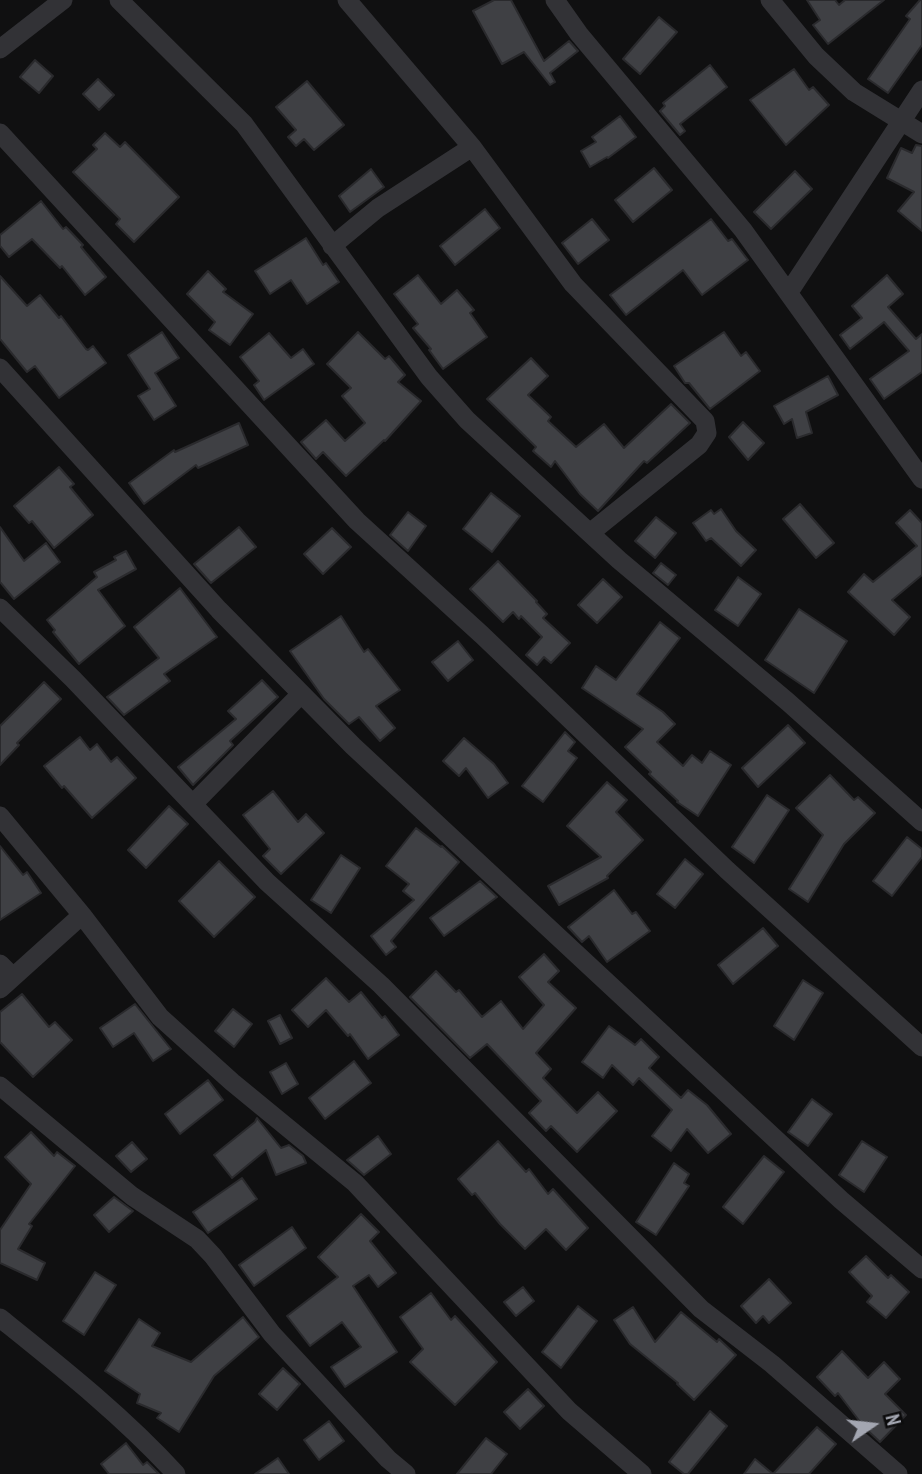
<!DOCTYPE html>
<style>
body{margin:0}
#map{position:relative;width:922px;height:1474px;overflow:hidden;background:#101011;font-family:"PT Sans Narrow",sans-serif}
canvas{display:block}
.north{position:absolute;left:838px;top:1390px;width:70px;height:70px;-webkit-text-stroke:5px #0b0b0c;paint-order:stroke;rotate:76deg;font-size:19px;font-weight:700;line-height:28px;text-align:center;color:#a3a6b1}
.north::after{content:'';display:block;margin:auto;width:24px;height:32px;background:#a3a6b1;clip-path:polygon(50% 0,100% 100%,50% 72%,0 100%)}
</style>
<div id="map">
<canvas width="922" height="1474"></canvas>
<div class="north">N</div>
</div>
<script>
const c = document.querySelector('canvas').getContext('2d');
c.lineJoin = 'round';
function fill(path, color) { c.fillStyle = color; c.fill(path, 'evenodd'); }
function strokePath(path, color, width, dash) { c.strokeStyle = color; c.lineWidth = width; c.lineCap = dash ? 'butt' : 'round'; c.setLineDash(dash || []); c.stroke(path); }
const building = new Path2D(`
 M494 0H511L544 61 569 41 578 51 550 73 555 82 550 85 524 52 502 64 473 11Z
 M807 0H835L839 5 845 0H884L828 44 813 25 820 20Z
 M920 0H922V45L888 93 868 79 910 19 906 16Z
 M659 17 677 32 640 74 623 59Z
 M35 60 53 76 39 93 20 77Z
 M710 65 727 87 680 124 685 131 680 135 660 111 665 106 663 103Z
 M794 69 809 90 813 87 829 105 786 145 750 100Z
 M98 79 114 95 99 110 83 94Z
 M307 81 344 125 314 150 304 139 296 146 288 137 296 130 276 107Z
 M620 116 636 137 608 158 607 157 590 167 581 151 596 142 592 137Z
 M105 133 120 147 125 142 179 197 134 242 116 224 120 219 73 172 97 149 93 145Z
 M916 145 922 146V231L898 211 914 192 887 178 901 148 912 153Z
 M654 168 672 190 633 222 615 200Z
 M371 169 384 187 350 212 339 196Z
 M795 171 812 189 771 229 754 212Z
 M41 201 63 229 66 227 83 245 81 247 106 277 85 295 62 266 60 268 32 239 9 257 0 246V235Z
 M485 209 500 228 455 265 440 246Z
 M592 219 609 240 578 264 562 243Z
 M711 219 728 241 732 239 748 260 702 295 683 270 626 315 610 295Z
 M306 238 323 265 326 263 339 282 307 304 291 280 270 294 255 271Z
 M208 271 226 289 223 292 253 314 230 345 209 330 215 322 187 294Z
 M418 275 441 304 457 290 474 310 470 313 487 337 443 369 429 350 431 349 413 328 418 324 394 294Z
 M887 275 903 294 888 307 916 339 922 334V372L884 399 870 379 909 351 884 322 850 349 840 335 862 318 852 306Z
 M0 276 27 306 40 295 59 318 61 316 86 349 88 350 93 346 106 363 59 398 35 366 27 372 0 339Z
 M162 332 179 358 155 373 176 406 154 420 138 396 150 389 128 355Z
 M358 332 385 359 389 356 405 375 398 382 421 401 385 441 384 440 346 476 323 452 316 459 301 442 326 420 345 441 365 423 342 396 351 388 327 364Z
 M724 332 741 356 746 352 760 371 710 409 689 383H685L674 366Z
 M269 333 291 358 303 349 314 364 264 400 254 385 259 381 240 357Z
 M531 358 548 376 528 395 551 417 548 421 576 447 604 424 624 448 671 404 690 423 647 463 644 461 598 511 580 494 555 461 551 467 533 451 536 447 487 399Z
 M828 376 838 395 806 412 812 433 797 438 792 419 784 424 774 406Z
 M743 422 764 443 748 460 729 437Z
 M239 423 248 445 198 468 196 465 144 504 129 483 174 450 175 452Z
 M59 467 74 484 70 487 93 515 54 548 32 521 29 523 14 506Z
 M491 493 520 516 492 552 463 529Z
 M800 504 834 543 816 558 783 519Z
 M721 509 736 531 756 550 741 566 711 538 706 541 693 523 711 510 714 514Z
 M910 510 922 523V575L892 600 910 617 894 635 848 592 864 574 873 582 917 546 896 523Z
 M408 512 426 526 408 551 390 535Z
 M656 517 676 533 655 558 635 541Z
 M0 527 24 561 46 543 60 562 14 599 0 582Z
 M239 527 256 547 211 583 194 564Z
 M332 528 351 547 323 574 304 554Z
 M126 551 136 569 98 590 125 626 79 664 53 632 55 630 47 620 97 577 94 572 116 560 114 557Z
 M498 561 537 601 536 602 547 614 543 618 570 643 551 663 544 657 537 665 526 655 542 637 521 616 519 619 513 612 503 622 470 589Z
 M661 563 676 575 668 585 653 573Z
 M738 577 761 594 738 626 715 610Z
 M603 579 622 597 597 623 578 605Z
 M180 588 217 637 164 674 170 681 124 715 107 697 159 658 134 627Z
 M799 609 847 641 814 693 765 660Z
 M341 616 364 652 368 649 400 690 376 706 395 728 380 741 359 717 349 724 324 699 290 651Z
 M660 622 680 638 637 694 663 712 675 724 657 742 683 766 692 755 702 763 710 751 731 765 698 816 677 802 678 801 649 774 651 772 625 747 643 729 582 688 596 666 616 680Z
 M458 641 473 660 448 681 432 662Z
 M262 680 278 697 230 741 233 745 193 785 178 767 236 719 228 711Z
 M44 682 61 699 17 743 19 745 0 765V726Z
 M788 725 805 743 758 787 742 768Z
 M565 732 575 742 568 751 577 758 543 802 522 786Z
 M80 737 90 750 97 744 111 762 117 757 136 778 92 818 64 786 62 788 44 766Z
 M464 738 494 764 508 783 488 798 466 768 459 776 443 761Z
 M830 775 854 800 858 797 875 813 844 844 808 902 789 889 823 835 796 808Z
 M607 782 627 800 616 812 643 840 607 876 608 878 559 905 548 886 601 857 567 826Z
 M273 791 298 822 306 814 324 833 281 874 263 856 270 849 243 815Z
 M767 795 789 810 754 863 732 847Z
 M169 806 188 824 146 868 128 850Z
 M416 828 441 847 442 846 459 862 391 941 396 947 386 955 371 936 414 900 403 891 409 884 386 866Z
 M907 837 922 849V857L892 896 873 881Z
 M0 846 23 875 27 872 41 893 0 920Z
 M341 855 360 868 331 913 311 900Z
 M685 859 703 874 675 908 657 894Z
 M219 861 255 897 214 937 179 901Z
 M480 881 497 897 444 936 430 918Z
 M614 890 632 914 636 912 650 931 607 962 589 936 582 942 568 927Z
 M763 928 778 946 733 984 718 965Z
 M544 954 559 971 548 982 576 1008 536 1053 551 1069 543 1078 577 1113 598 1092 617 1111 577 1152 551 1126 546 1131 529 1113 541 1101 487 1044 470 1058 410 997 436 971 456 992 459 990 482 1017 501 1001 523 1029 544 1005 519 977Z
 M326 978 349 1002 361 992 382 1018 385 1016 399 1035 368 1059 350 1034 348 1036 326 1010 308 1027 292 1010Z
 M803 980 823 993 794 1040 774 1026Z
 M22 994 49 1027 55 1022 72 1040 33 1077 0 1042V1012Z
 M135 1004 171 1049 153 1061 134 1033 113 1047 100 1028Z
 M233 1009 252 1024 234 1047 215 1031Z
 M280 1015 292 1038 280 1044 268 1021Z
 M609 1026 635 1045 641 1039 659 1057 649 1068 681 1098 688 1090 707 1105 731 1134 708 1153 687 1129 671 1151 652 1136 672 1110 639 1078 633 1085 612 1065 603 1078 582 1062Z
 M354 1061 371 1083 325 1119 309 1098Z
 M286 1063 298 1084 282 1094 270 1072Z
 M208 1080 223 1100 180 1134 165 1114Z
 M812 1099 832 1114 808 1146 788 1132Z
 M257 1118 281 1148 289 1145 303 1156 306 1163 276 1175 266 1150 232 1178 214 1155 255 1122Z
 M31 1132 54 1156 57 1152 75 1166 29 1224 32 1226 18 1249 45 1263 37 1280 0 1263V1230L31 1184 5 1157Z
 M378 1136 391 1154 364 1175 347 1160Z
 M498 1141 526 1172 529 1169 548 1194 553 1189 588 1228 566 1250 546 1229 525 1249 500 1224 475 1193 472 1195 458 1179Z
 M862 1141 887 1157 864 1192 839 1175Z
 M132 1142 147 1159 131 1172 116 1156Z
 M764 1156 784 1172 743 1224 723 1207Z
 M674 1163 689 1174 684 1183 689 1186 656 1235 636 1222Z
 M242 1178 257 1199 208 1233 193 1212Z
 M114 1197 133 1211 109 1232 94 1215Z
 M361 1214 379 1232 370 1241 396 1273 378 1287 369 1275 353 1286 397 1352 345 1387 331 1367 361 1347 342 1322 310 1346 287 1316 338 1277 318 1257Z
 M292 1227 306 1248 254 1286 239 1265Z
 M866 1256 888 1278 891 1275 909 1292 886 1318 867 1302 872 1296 849 1272Z
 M95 1272 116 1285 84 1335 63 1321Z
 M769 1279 791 1303 769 1323 763 1316 756 1323 741 1306Z
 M523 1287 534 1301 516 1316 504 1302Z
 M431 1293 451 1320 455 1316 497 1362 455 1405 410 1362 423 1349 400 1317Z
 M578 1306 597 1321 561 1368 542 1352Z
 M633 1307 655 1342 681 1312 717 1342 719 1339 736 1355 694 1400 677 1384 678 1383 630 1344 614 1320Z
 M243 1317 259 1337 214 1376 179 1432 157 1418 161 1413 137 1403 140 1394 105 1371 139 1319 160 1333 152 1346 191 1362Z
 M842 1351 868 1378 884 1362 900 1379 885 1394 906 1415 880 1442 864 1427 838 1393 835 1396 817 1377Z
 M283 1368 300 1384 277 1410 259 1394Z
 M528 1389 544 1406 520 1429 504 1412Z
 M710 1411 727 1426 688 1474H684L669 1462Z
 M329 1421 344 1441 319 1460 304 1440Z
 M817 1427 836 1444 809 1474H744L755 1459 773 1474Z
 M486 1438 507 1454 491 1474H457Z
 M126 1443 143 1465 147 1462 159 1474H109L101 1464Z
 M278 1458 289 1474H255Z`);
fill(building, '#3f4044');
strokePath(building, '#2a2a2d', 2);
strokePath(new Path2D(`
 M119 0 244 124 429 377 467 420 619 560 788 702 922 822
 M347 0 472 147 573 284 705 421 707 433 699 445 590 533
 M555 0 579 34 743 230 922 479
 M770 0 816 56 854 92 922 134
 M0 49 63 0
 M0 133 357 521 482 635 727 870 922 1047
 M332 246 378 208 472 147
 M789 292 922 90
 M0 368 219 610 353 746 841 1200 922 1269
 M0 608 73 679 267 882 381 985 701 1309 772 1364 898 1474
 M193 804 301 694
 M0 816 82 915 160 1017 232 1082 355 1183 569 1411 642 1474
 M0 964 13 977
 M0 989 82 915
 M0 1086 132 1196 197 1239 213 1256 272 1334 388 1459 406 1474
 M0 1318C61 1367 123 1416 176 1474`), '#323236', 19);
</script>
